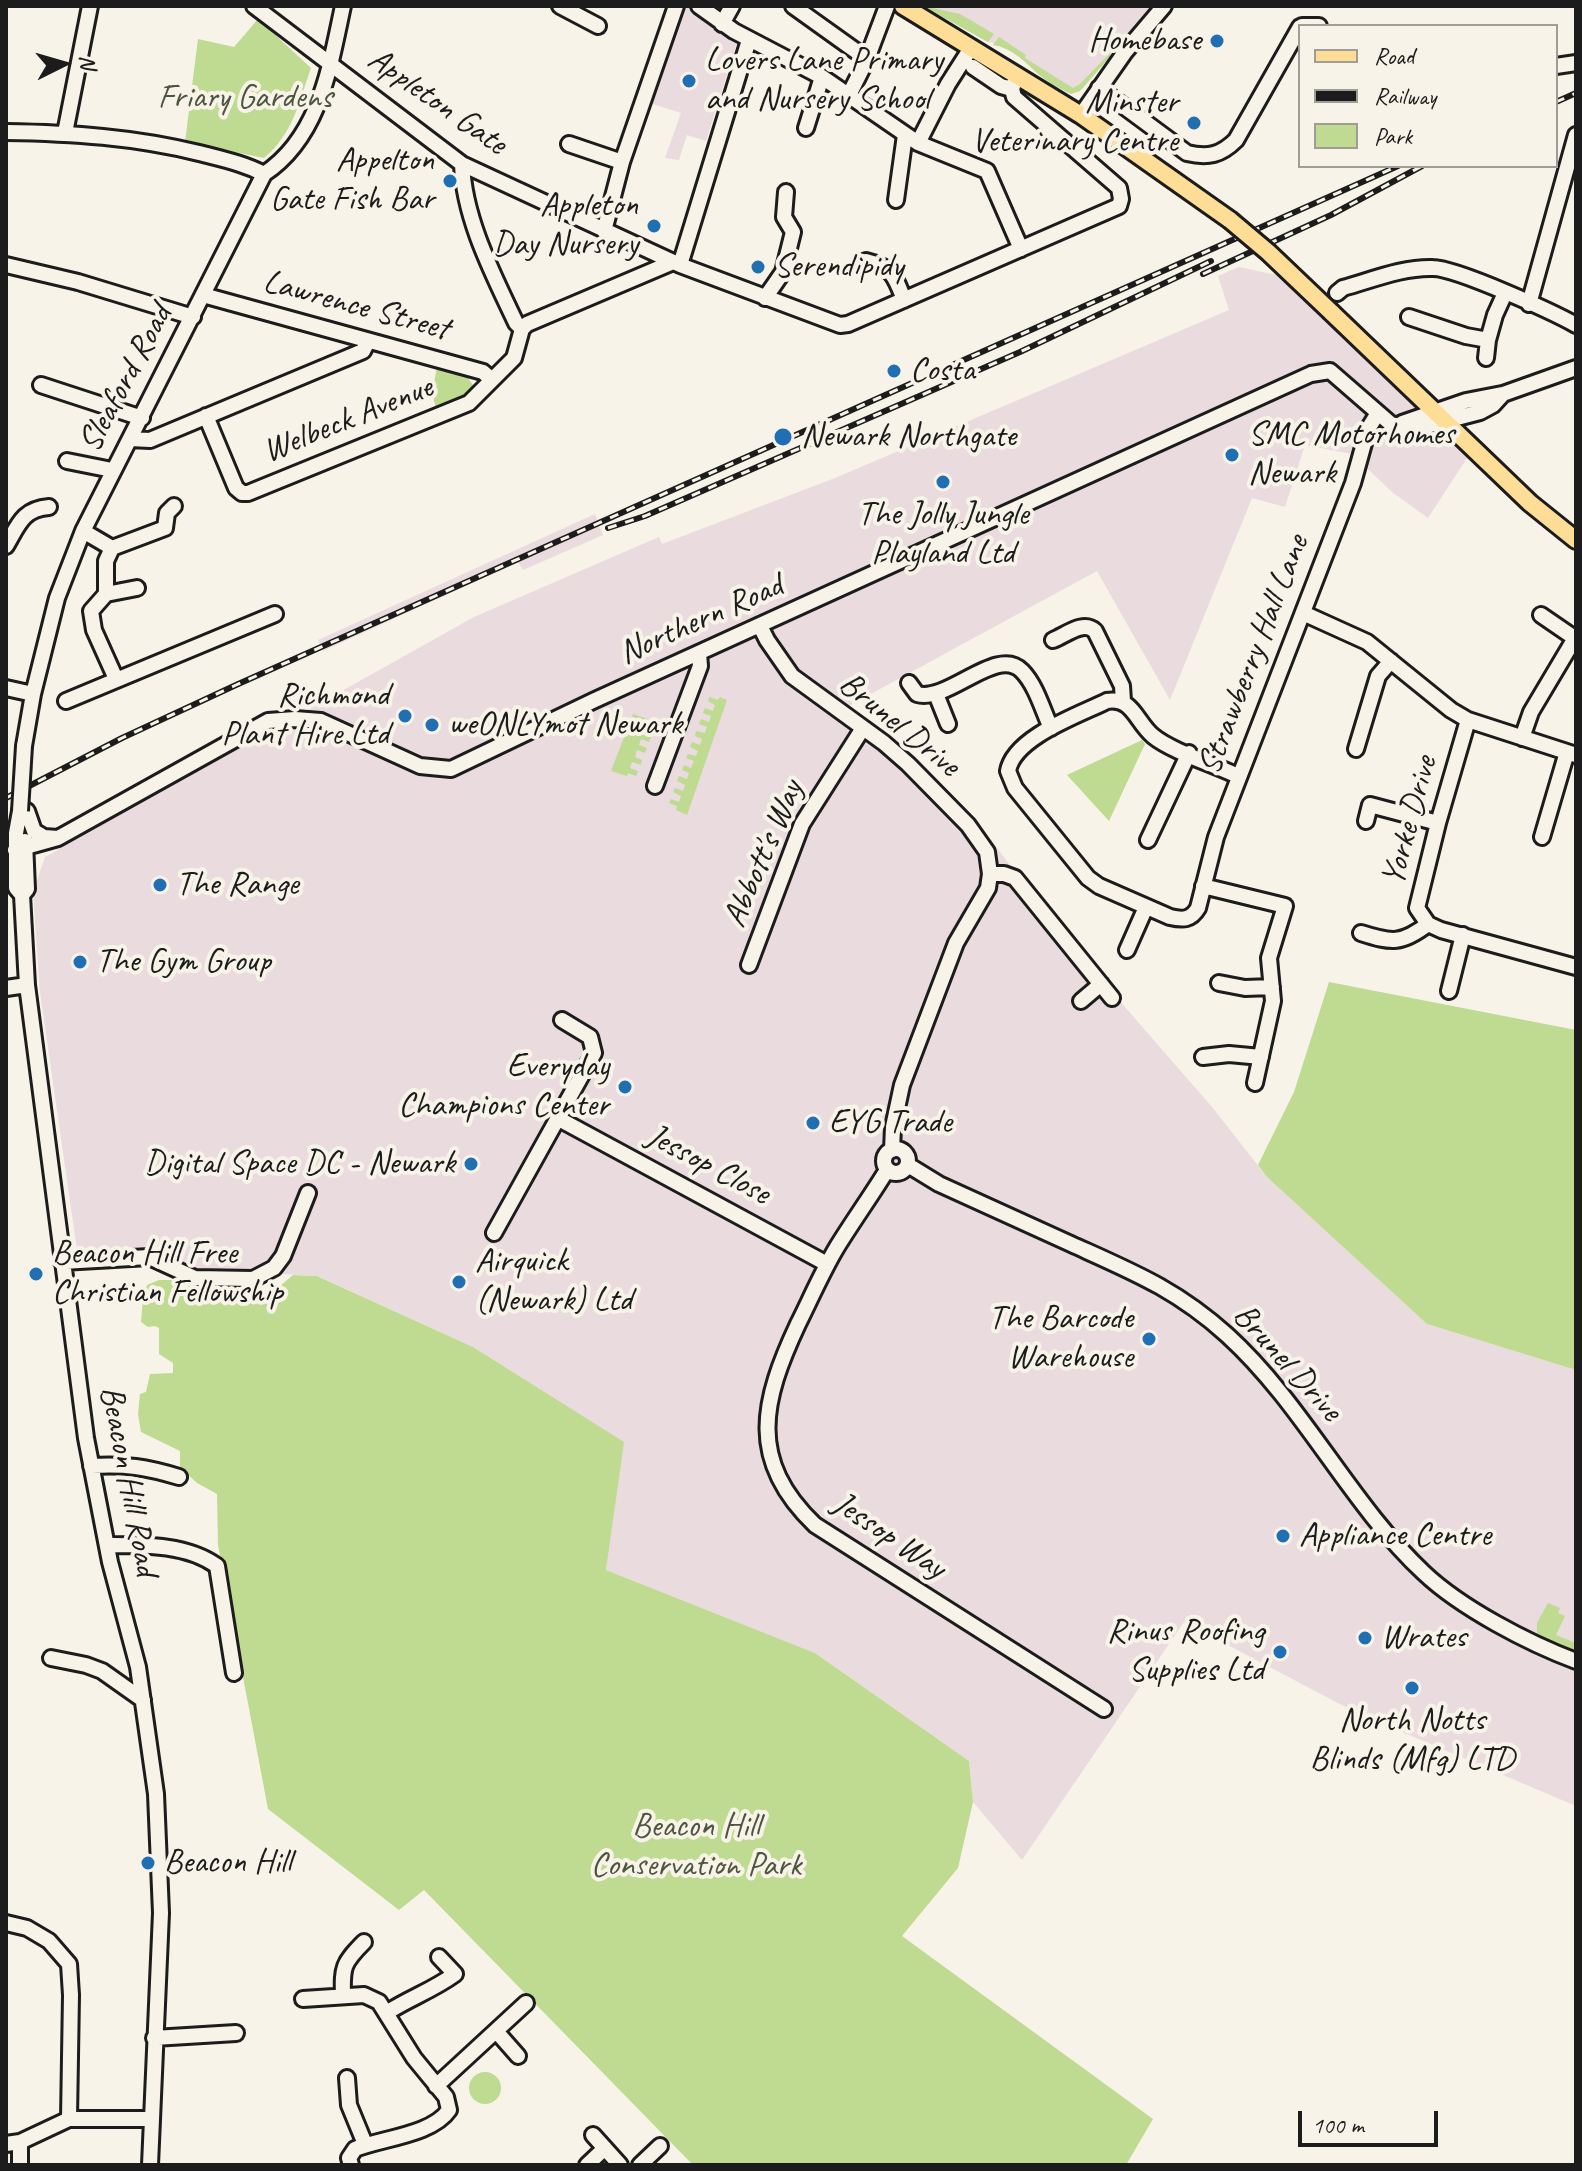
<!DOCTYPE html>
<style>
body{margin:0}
#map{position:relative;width:1582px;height:2171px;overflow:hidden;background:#f7f3e8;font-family:Caveat,sans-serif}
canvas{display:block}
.frame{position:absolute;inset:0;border:8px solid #1c1c1c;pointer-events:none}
.legend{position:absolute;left:1298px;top:24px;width:260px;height:144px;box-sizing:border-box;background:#f7f3e8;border:2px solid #9f9d96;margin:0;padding:10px 14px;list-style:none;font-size:24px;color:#1c1c1c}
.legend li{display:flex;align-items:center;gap:16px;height:40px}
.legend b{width:40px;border:2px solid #9f9d96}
.north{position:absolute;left:24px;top:24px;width:80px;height:80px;-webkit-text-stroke:6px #f7f3e8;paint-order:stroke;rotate:85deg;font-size:22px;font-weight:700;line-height:32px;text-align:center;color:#1c1c1c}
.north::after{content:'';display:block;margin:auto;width:28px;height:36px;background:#1c1c1c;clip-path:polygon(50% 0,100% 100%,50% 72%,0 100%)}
.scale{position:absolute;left:1298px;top:2111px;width:140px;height:36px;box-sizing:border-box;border:4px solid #1c1c1c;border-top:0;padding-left:10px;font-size:24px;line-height:28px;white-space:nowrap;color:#1c1c1c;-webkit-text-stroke:6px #f7f3e8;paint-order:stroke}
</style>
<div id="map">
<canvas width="1582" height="2171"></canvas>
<div class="frame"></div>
<ul class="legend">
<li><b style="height:10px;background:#fedd96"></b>Road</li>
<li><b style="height:10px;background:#1c1c1c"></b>Railway</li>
<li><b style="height:22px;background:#bfda91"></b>Park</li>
</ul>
<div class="north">N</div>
<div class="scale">100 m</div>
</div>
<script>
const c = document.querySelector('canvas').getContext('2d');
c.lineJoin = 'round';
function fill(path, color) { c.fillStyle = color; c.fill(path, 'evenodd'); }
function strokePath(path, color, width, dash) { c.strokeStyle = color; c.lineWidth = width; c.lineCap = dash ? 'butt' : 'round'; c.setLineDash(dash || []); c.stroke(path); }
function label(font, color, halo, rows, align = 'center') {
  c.font = font + ' Caveat,sans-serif'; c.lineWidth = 8; c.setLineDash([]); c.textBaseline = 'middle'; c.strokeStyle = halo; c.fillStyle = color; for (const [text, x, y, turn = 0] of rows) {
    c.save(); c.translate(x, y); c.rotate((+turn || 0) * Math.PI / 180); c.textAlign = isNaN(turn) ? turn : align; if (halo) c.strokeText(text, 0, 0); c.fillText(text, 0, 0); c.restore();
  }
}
fill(new Path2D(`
 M675 6H692L739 36 706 141 687 135 679 160 665 158 681 113 647 102Z
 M923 6H1152L1084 87 1071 94 1037 73 1030 64 1003 46 986 41Z
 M1239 267 1281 276 1469 455 1428 518 1392 492 1352 454 1305 445 1285 507 1252 498 1170 700 1097 571 845 708 979 824 1064 937 1212 1107 1267 1177 1427 1324 1576 1370V1806L1355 1712 1184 1622 1022 1860 973 1802 969 1761 815 1653 606 1570 623 1442 473 1347 318 1276 192 1269 154 1247 77 1250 40 992 33 892 45 857 474 617 659 537 662 544 835 478 1229 310 1218 276Z
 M595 514 603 535 523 570 518 562 323 651 318 640Z`), '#eadbde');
fill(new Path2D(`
 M923 6 960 14 994 34 988 42Z
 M258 19 311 68C299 102 293 134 264 158L185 142 198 39 234 47Z
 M999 37 1026 55 1025 58 1073 88 1080 84 1110 53V57L1080 91 1071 94C1060 89 1046 81 1037 73 1024 61 1012 48 993 45Z
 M437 367 468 378 473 385 470 393 436 408 432 394Z
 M709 697 718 700 720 697 727 700 687 815 676 810 677 806 669 803 671 799 679 802 681 796 673 792 675 788 683 791 685 785 677 781 679 776 687 779 689 773 682 770 684 765 691 768 694 761 686 758 688 754 696 756 698 751 690 747 692 742 700 745 702 739 695 736 696 731 705 733 707 727 699 724 701 719 709 722 711 716 703 713 705 708 713 711 715 705 708 701Z
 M633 714 648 719V723L655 726 653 730 646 728 643 734 651 737 649 742 641 739 639 745 647 748 645 753 637 750 635 757 642 760 641 765 632 762 630 768 638 771 636 776 628 773 627 776 611 771Z
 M1142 740 1145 744 1109 821 1067 775Z
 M1329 982 1576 1030V1370L1427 1324 1267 1177 1258 1165 1294 1092Z
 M293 1275 317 1276 473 1347 624 1442 606 1570 815 1653 969 1761 973 1802 958 1868 902 1936 1153 2119 1126 2165H693L424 1890 399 1910 268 1809 218 1545 217 1494 197 1483 180 1467V1451L141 1432 138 1414 140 1394 146 1392 150 1374 173 1373V1363L159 1354V1328L155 1326 148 1327 141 1322 143 1299 147 1285 159 1280H177L210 1291 236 1289 274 1291Z
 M1548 1603 1560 1608 1558 1613 1565 1616 1556 1635 1576 1643V1652L1537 1635V1623Z
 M469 2088a16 16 0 1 1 32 0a16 16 0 1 1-32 0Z`), '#bfda91');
const minor = new Path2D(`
 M254 6 462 164 680 265 840 325 848 324 1119 206 1121 199 1119 188 1014 97 1012 89 1017 75
 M560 6 598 26
 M699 6 734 31 822 77 918 143 987 171 1021 249
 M793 6 867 59
 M722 24 732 6
 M1302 26H1319
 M1556 66 1576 63
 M973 67 1001 86 1012 89
 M1099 88 1187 153C1208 158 1221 155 1236 140L1300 27
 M848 97 867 59 887 6
 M1081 115 1125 52 1164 6
 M806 128 822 77
 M6 132C72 133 134 137 199 153 222 159 243 163 264 174
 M65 133 90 6
 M918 143 948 84 971 48
 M569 144 622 162
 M462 164C464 219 493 274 516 323L522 329
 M896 200 905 135
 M604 231 622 162 676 6
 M866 261C892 267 895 276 904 300
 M6 265 78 282 193 317
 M680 265 749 40
 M1337 293 1343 288C1372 280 1403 267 1433 268 1456 268 1553 312 1576 325
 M203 295 483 372 491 379
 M765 298 783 272 793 232 784 217 786 192
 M1529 304 1576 135
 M1409 317 1466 336 1488 340 1495 315 1505 293
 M522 329 527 324 673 262
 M1486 358 1488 340
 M41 385 142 418
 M206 416 236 488 242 493H248L469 403 514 358 522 329
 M1401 426 1402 423 1466 401 1502 394
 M130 439 150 440 363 351 368 341
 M67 461 112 470
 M83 531 112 548 106 561V594L137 588
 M6 546C18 526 22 509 49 507
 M112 548 165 528 167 513 174 506
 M106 594 91 611 94 630 116 679
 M1303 613 1367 642 1451 710 1468 720 1576 755
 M1541 615 1576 639
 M760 626 767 640 792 676 884 743 908 764 968 825 987 852 990 874 988 888 956 943 902 1085 893 1127 892 1150
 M1053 640C1066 635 1083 620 1095 631L1122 686 1123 701
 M909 683 917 694C948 703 997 645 1022 671 1036 685 1043 711 1051 728
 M6 688 33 694
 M936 694 948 724
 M66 701 275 614
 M1468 720 1438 823 1417 908 1428 924 1441 930 1576 967
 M1522 738 1531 712 1575 638
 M24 746 33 694 57 598 83 531 264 174C320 137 330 66 343 6
 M1356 749 1378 676 1391 661
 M1238 776C1215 765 1171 751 1153 736 1136 722 1133 697 1107 701 1079 715 1014 737 1008 771L1015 788 1088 878 1099 886 1170 917C1183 920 1191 920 1198 908L1216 837 1353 483 1368 429 1378 413
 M655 786 700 666 699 653
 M20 811 16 833V888L22 895 27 985 86 1438 110 1562 138 1667 156 1794 161 1913 150 2165
 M27 811 34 831 44 837 58 838
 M1366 821 1370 805 1438 823
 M1542 837 1567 752
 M1148 840 1189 753
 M15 850 58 838 268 721 295 719 321 721 420 766 451 769 595 700 1311 374 1330 371 1391 424 1415 429 1480 412 1493 405 1503 394 1576 368
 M990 874H1004L1015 878 1112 998
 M1203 886 1285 906 1269 958 1273 1001 1255 1083
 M22 895 27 889 25 841
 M1361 933C1392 943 1402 944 1428 924
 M1127 950 1146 907
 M749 965 802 824 863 728
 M1219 983 1245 988 1272 987
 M6 988 27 985
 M1449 991 1463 935
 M1081 1001 1101 984
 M1203 1057 1229 1054 1261 1057
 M559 1119 827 1264
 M884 1161a12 12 0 1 1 24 0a12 12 0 1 1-24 0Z
 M908 1165 939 1184C983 1204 1027 1224 1071 1244 1133 1272 1176 1289 1227 1335 1304 1405 1349 1503 1424 1573 1461 1608 1528 1643 1576 1661
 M887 1170C871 1196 853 1221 837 1247 822 1272 811 1298 798 1324 762 1401 747 1460 815 1525L1104 1709
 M494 1233 594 1053 590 1037 562 1020
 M62 1262 149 1257 195 1278 253 1279 274 1268 283 1256 308 1193
 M91 1466C126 1464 146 1467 179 1477
 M107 1545C144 1545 187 1544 217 1566L234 1673
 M51 1658 86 1665 102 1671 143 1700
 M6 1923 27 1928 49 1941 69 1964 71 1995 69 2119
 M343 1996C342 1967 343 1963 364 1942
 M303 1999 364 1995 379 2002 414 2058 446 2097 449 2110C432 2135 382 2138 355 2149L349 2158 351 2165
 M388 2012C410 1998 433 1990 455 1974L439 1957
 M496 2031 518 2056
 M154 2038 236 2033
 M347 2078 349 2105 365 2144
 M436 2086 526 2003
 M593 2135 620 2165
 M6 2144 20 2142 69 2119H151
 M20 2165V2142
 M587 2165 605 2148
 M640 2165 660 2146`);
const major = new Path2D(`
 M903 6 1081 115 1230 220
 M1331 312 1530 503 1576 540`);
strokePath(minor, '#1c1c1c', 20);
strokePath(major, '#1c1c1c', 22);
strokePath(minor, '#f7f3e8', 14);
strokePath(major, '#fedd96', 16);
const rail = new Path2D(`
 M1556 102 1576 93
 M1203 274 1331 215 1422 166
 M608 528 645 516 1020 352 1211 261
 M6 798 122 738 236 685 1398 166`);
strokePath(rail, '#1c1c1c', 6);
strokePath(rail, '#f7f3e8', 3, [9]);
const minorBridge = new Path2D(`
 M20 811 24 746`);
const majorBridge = new Path2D(`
 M1230 220 1268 252 1331 312`);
strokePath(minorBridge, '#1c1c1c', 20, []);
strokePath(majorBridge, '#1c1c1c', 22, []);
strokePath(minorBridge, '#f7f3e8', 14);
strokePath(majorBridge, '#fedd96', 16);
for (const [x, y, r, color] of [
 [1217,41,8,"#1f6fb2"],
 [689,81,8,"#1f6fb2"],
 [1194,123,8,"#1f6fb2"],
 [450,181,8,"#1f6fb2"],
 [654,226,8,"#1f6fb2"],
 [758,267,8,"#1f6fb2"],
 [894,371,8,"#1f6fb2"],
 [783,437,10,"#1f6fb2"],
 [1232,455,8,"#1f6fb2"],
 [943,482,8,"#1f6fb2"],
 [405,716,8,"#1f6fb2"],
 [432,725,8,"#1f6fb2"],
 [160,885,8,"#1f6fb2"],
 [80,962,8,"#1f6fb2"],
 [625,1087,8,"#1f6fb2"],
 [813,1123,8,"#1f6fb2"],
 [471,1164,8,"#1f6fb2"],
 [36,1274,8,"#1f6fb2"],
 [459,1282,8,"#1f6fb2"],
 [1149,1339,8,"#1f6fb2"],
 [1283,1536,8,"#1f6fb2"],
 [1365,1638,8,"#1f6fb2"],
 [1280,1652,8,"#1f6fb2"],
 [1412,1688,8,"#1f6fb2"],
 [148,1863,8,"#1f6fb2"]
]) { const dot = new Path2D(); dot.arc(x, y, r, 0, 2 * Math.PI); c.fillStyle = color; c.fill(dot); strokePath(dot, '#f7f3e8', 3); }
label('34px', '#1c1c1c', '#f7f3e8', [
 ["Homebase",1201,41,"right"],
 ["Lovers Lane Primary",705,61],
 ["and Nursery School",705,100],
 ["Minster",1178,103,"right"],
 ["Veterinary Centre",1178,142,"right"],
 ["Appelton",434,161,"right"],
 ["Gate Fish Bar",434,200,"right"],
 ["Appleton",638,206,"right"],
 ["Day Nursery",638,245,"right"],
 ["Serendipidy",774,267],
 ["Costa",910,371],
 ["SMC Motorhomes",1248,435],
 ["Newark",1248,474],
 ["Newark Northgate",801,437],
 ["The Jolly Jungle",943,515,"center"],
 ["Playland Ltd",943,554,"center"],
 ["Richmond",389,696,"right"],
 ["Plant Hire Ltd",389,735,"right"],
 ["weONLYmot Newark",448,725],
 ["The Range",176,885],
 ["The Gym Group",96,962],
 ["Everyday",609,1067,"right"],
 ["Champions Center",609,1106,"right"],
 ["EYG Trade",829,1123],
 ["Digital Space DC - Newark",455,1164,"right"],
 ["Beacon Hill Free",52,1254],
 ["Christian Fellowship",52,1293],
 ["Airquick",475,1262],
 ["(Newark) Ltd",475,1301],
 ["The Barcode",1133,1319,"right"],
 ["Warehouse",1133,1358,"right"],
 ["Appliance Centre",1299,1536],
 ["Rinus Roofing",1264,1632,"right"],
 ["Supplies Ltd",1264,1671,"right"],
 ["Wrates",1381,1638],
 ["North Notts",1412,1721,"center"],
 ["Blinds (Mfg) LTD",1412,1760,"center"],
 ["Beacon Hill",164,1863]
], 'left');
label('34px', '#4d553f', '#f7f3e8', [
 ["Friary Gardens",245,98],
 ["Beacon Hill",696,1827],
 ["Conservation Park",696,1866]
]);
label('34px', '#1c1c1c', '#f7f3e8', [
 ["Appleton Gate",437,102,35],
 ["Lawrence Street",356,306,15],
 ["Sleaford Road",126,379,-62],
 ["Welbeck Avenue",348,420,-22],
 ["Northern Road",701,620,-24],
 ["Strawberry Hall Lane",1254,655,-69],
 ["Brunel Drive",899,725,39],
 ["Yorke Drive",1410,821,-75],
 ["Abbott's Way",764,854,-67],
 ["Jessop Close",708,1165,28],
 ["Brunel Drive",1287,1363,48],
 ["Beacon Hill Road",128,1481,79],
 ["Jessop Way",889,1536,34]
]);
</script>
